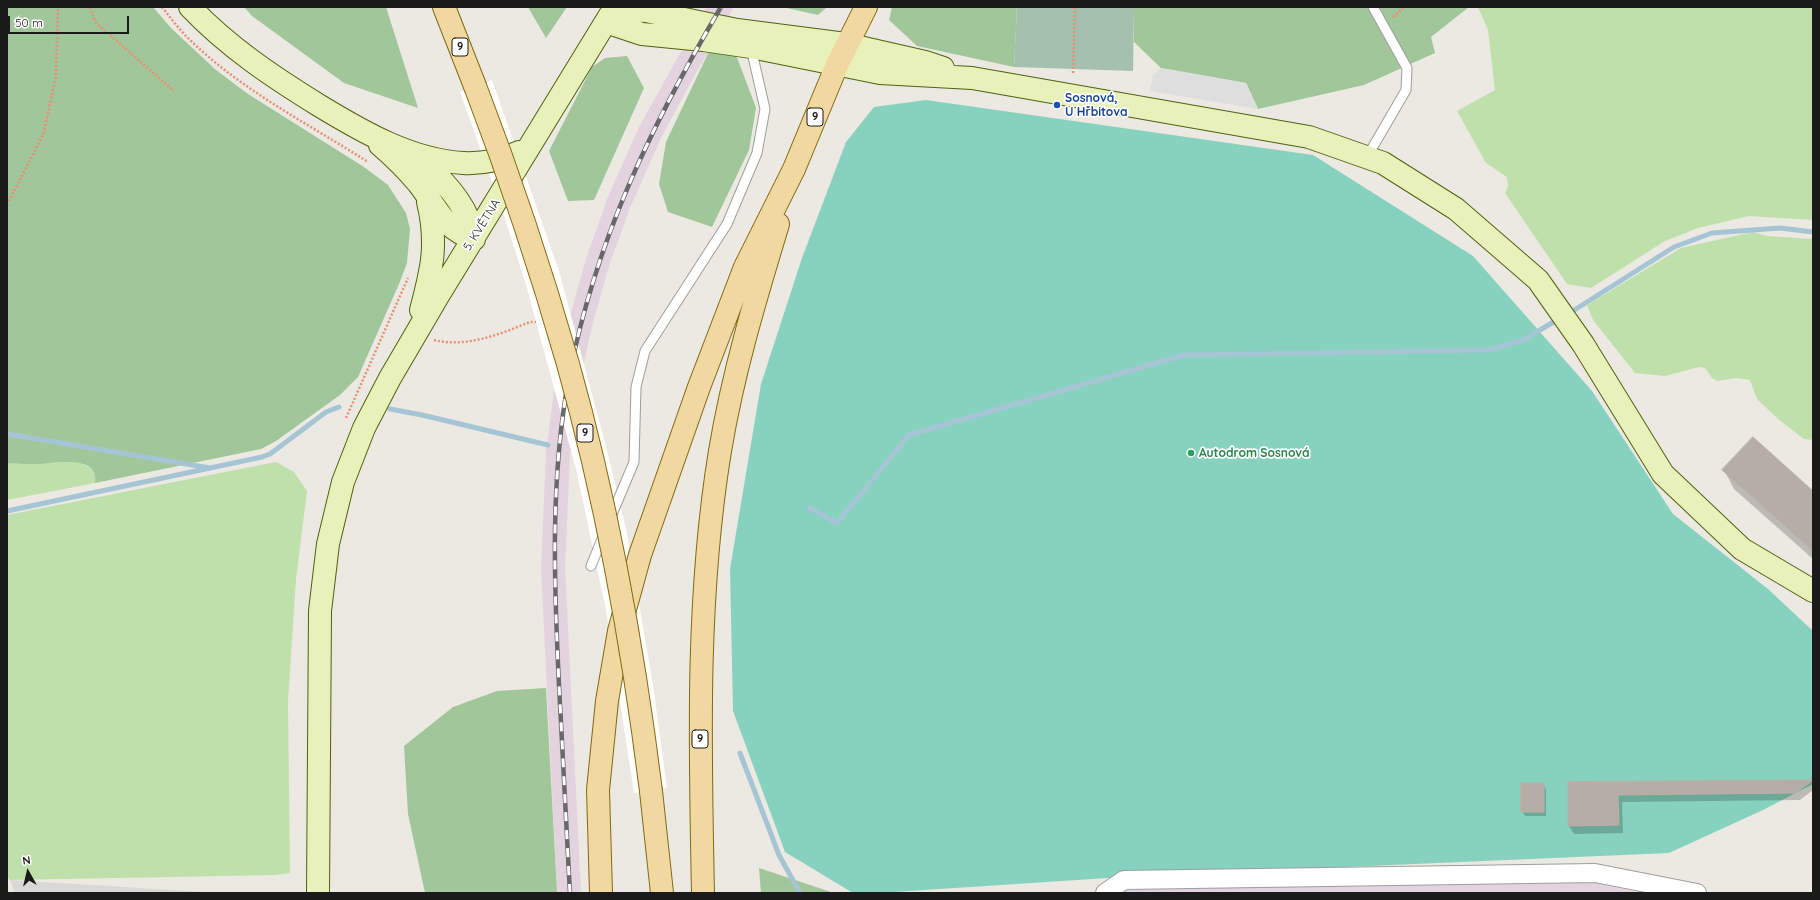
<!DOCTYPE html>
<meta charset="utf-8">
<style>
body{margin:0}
#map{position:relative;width:1820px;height:900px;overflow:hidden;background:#ebe9e1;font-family:Quicksand,sans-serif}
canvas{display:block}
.frame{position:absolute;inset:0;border:8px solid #1a1a1a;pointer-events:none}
.north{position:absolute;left:8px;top:852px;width:40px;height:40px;-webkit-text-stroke:3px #fff;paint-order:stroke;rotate:352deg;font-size:11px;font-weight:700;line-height:16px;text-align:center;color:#1a1a1a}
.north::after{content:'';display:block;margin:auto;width:14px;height:18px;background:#1a1a1a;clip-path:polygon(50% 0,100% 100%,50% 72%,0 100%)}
.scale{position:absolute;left:8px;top:16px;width:121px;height:18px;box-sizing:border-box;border:2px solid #1a1a1a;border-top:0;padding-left:5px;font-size:12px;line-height:14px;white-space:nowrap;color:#1a1a1a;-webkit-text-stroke:3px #fff;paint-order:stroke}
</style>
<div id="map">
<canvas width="1820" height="900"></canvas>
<div class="frame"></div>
<div class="north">N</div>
<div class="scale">50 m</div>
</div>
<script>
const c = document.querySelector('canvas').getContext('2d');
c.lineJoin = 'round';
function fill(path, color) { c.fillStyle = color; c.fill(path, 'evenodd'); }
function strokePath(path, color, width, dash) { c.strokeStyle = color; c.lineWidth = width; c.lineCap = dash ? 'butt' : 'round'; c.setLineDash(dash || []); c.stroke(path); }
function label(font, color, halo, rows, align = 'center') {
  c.font = font + ' Quicksand,sans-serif'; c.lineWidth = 3.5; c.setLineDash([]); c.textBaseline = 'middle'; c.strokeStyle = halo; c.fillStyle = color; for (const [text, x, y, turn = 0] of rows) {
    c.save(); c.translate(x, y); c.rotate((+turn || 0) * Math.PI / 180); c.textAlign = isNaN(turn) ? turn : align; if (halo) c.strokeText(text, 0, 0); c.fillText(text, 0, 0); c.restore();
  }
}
fill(new Path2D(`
 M10 880 205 892V893H15Z`), '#d8d8d7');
fill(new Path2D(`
 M706 7H734L691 82 661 138 630 208 609 266 592 326 580 380 570 455 565 568 581 893H557L541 568 546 453 556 375 569 320 586 259 607 199 639 127Z
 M1582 880 1639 893H1123L1126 889Z`), '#e3d3de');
fill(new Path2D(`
 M1478 7H1813V220L1749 216 1698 228 1665 241 1591 288 1567 284 1505 193 1508 186 1507 177 1486 163 1457 111 1495 90 1488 30Z
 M1753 232 1767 236 1813 239V440L1804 439 1778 419 1757 399 1750 380 1736 378 1717 381 1712 378 1705 368 1699 367 1665 376 1635 373 1593 320 1587 305 1681 248Z
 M74 461C86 465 97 468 95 483L7 500V463L37 464Z
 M276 462 294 472 307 491 296 579 288 701 290 873 275 875 10 880 7 876V515Z`), '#bfe0ab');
fill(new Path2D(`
 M7 7H153L171 28 216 70 248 94 364 167 388 185 406 213 410 229 407 263 399 284 358 377 340 395 276 441 261 449 95 483C99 454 56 463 39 464 28 464 18 464 7 463Z
 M244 7H386L418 108 344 83 252 16Z
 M528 7H567L546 38Z
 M782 7H827L818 15Z
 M892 7H1017L1014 67 917 46 889 20Z
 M1134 7H1469L1431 37 1435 53 1364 85 1258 109 1246 83 1161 68 1134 42Z
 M712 45 735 52 756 108 749 150 712 227 668 212 659 184 666 142Z
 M627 56 644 88 594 200 568 201 549 151 592 67 605 58Z
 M546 688 557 893H425L408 814 404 746 453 707 497 691Z
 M759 868 834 893H761Z`), '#a1c69a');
fill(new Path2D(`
 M1017 7H1134L1133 71 1014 67Z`), '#a5c1ad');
fill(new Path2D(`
 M926 100 1313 155 1473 256 1592 391 1673 514 1768 589 1813 631V784L1763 810 1669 853 1138 876 879 893H853L785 852 733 711 730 569 761 384 802 258 846 142 874 107Z`), '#87d2bf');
fill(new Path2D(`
 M1161 68 1246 83 1258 109 1150 91 1153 75Z`), '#dedede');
fill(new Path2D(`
 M492 80 559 271 609 458 626 529 653 685 667 788 634 793 606 610 576 469 526 285 501 206 460 92Z`), '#fff');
fill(new Path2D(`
 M1724 470 1813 492V559L1734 489Z
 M1812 781 1813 790 1800 800 1622 802 1623 833 1574 834 1569 826V783Z
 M1543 784 1546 789V816H1525L1522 811Z`), '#0003');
strokePath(new Path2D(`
 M1568 314 1674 247 1712 233 1780 228 1813 232
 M390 409 422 415 548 445
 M7 434 210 468
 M809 508 837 523 909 435 1184 355 1490 350 1523 340 1557 320
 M7 511 262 457 270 454 326 412 339 407
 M740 753 779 855 800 893`), '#a5c4d4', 5);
const building = new Path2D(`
 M1753 437 1813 491V551L1722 470Z
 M1813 780 1795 793 1618 795 1619 825 1568 826V782Z
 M1521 783H1544V812H1521Z`);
fill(building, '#b4aea7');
strokePath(building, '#bbb1a5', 1);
const lane = new Path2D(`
 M1367 157 1406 90 1407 68 1373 7
 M610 519 634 462 636 387 645 351 727 224 757 153 765 109 751 48
 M591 566 604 534`);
const street = new Path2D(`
 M1105 893 1124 880 1595 873 1697 893`);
const secondary = new Path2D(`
 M190 7C228 47 273 77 320 106 363 132 411 160 463 163 482 164 501 160 519 152
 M606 22 642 34 703 40 751 47 880 73 972 78 1309 137 1383 163 1456 209 1538 280 1583 344 1663 474 1742 549 1813 591
 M380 145C394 157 406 169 418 183 437 207 442 228 474 239
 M412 155C434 170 457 193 468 218 471 224 472 232 474 239
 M421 310C432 269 438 244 428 202
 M318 893 320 611 328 544 343 482 364 428 390 378 438 296 610 15 628 10 646 11 737 30 846 44 925 62 943 68`);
const primary = new Path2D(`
 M444 7 475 86
 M651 791 662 893
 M601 893 598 790 607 701 619 631 640 555 699 387 745 267 794 169 837 65 866 7
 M703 893C700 746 696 597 720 451 733 373 755 300 778 224`);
strokePath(lane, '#9e9e9e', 11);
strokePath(street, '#9e9e9e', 20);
strokePath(secondary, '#4f6310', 24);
strokePath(primary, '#816a10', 24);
strokePath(new Path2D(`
 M90 7 95 22 174 91
 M162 7C170 17 178 28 187 37 239 89 307 123 368 162
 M1393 17 1404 7
 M1073 73 1075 7
 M7 205 43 135 56 76 58 7
 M434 340C467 348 500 334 530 322H536
 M346 418 408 278`), '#e98f74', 2.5, [2, 2]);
strokePath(lane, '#fff', 9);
strokePath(street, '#fff', 18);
strokePath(secondary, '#e7f1b9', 22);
strokePath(primary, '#f0d8a0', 22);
const rail = new Path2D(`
 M570 893C566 824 563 755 559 685 554 583 550 478 569 377 596 239 651 126 721 7`);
strokePath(rail, '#686868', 4.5);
strokePath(rail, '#fff', 3, [9]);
const primaryBridge = new Path2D(`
 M475 86C510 177 541 270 568 364 607 503 633 647 651 791`);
strokePath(primaryBridge, '#816a10', 24, []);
strokePath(primaryBridge, '#f0d8a0', 22);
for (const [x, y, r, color] of [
 [1057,105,4,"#1a4fb4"],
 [1191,453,4,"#2e9e5b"]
]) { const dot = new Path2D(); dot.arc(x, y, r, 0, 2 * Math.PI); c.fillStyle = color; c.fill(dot); strokePath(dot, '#fff', 1.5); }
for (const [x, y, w] of [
 [460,47,16],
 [815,117,16],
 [585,433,16],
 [700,739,16]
]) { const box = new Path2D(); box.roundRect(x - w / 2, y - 9, w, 18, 3); c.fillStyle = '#fff'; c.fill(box); strokePath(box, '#1a1a1a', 1); }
label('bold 11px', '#1a1a1a', null, [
 ["9",460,47],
 ["9",815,117],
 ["9",585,433],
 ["9",700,739]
]);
label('bold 12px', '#164399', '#fff', [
 ["Sosnová,",1065,98],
 ["U Hřbitova",1065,112]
], 'left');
label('12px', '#1a1a1a', '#fff', [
 ["5. KVĚTNA",482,225,-58]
]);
label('bold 12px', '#27864d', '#fff', [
 ["Autodrom Sosnová",1199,453]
], 'left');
</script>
